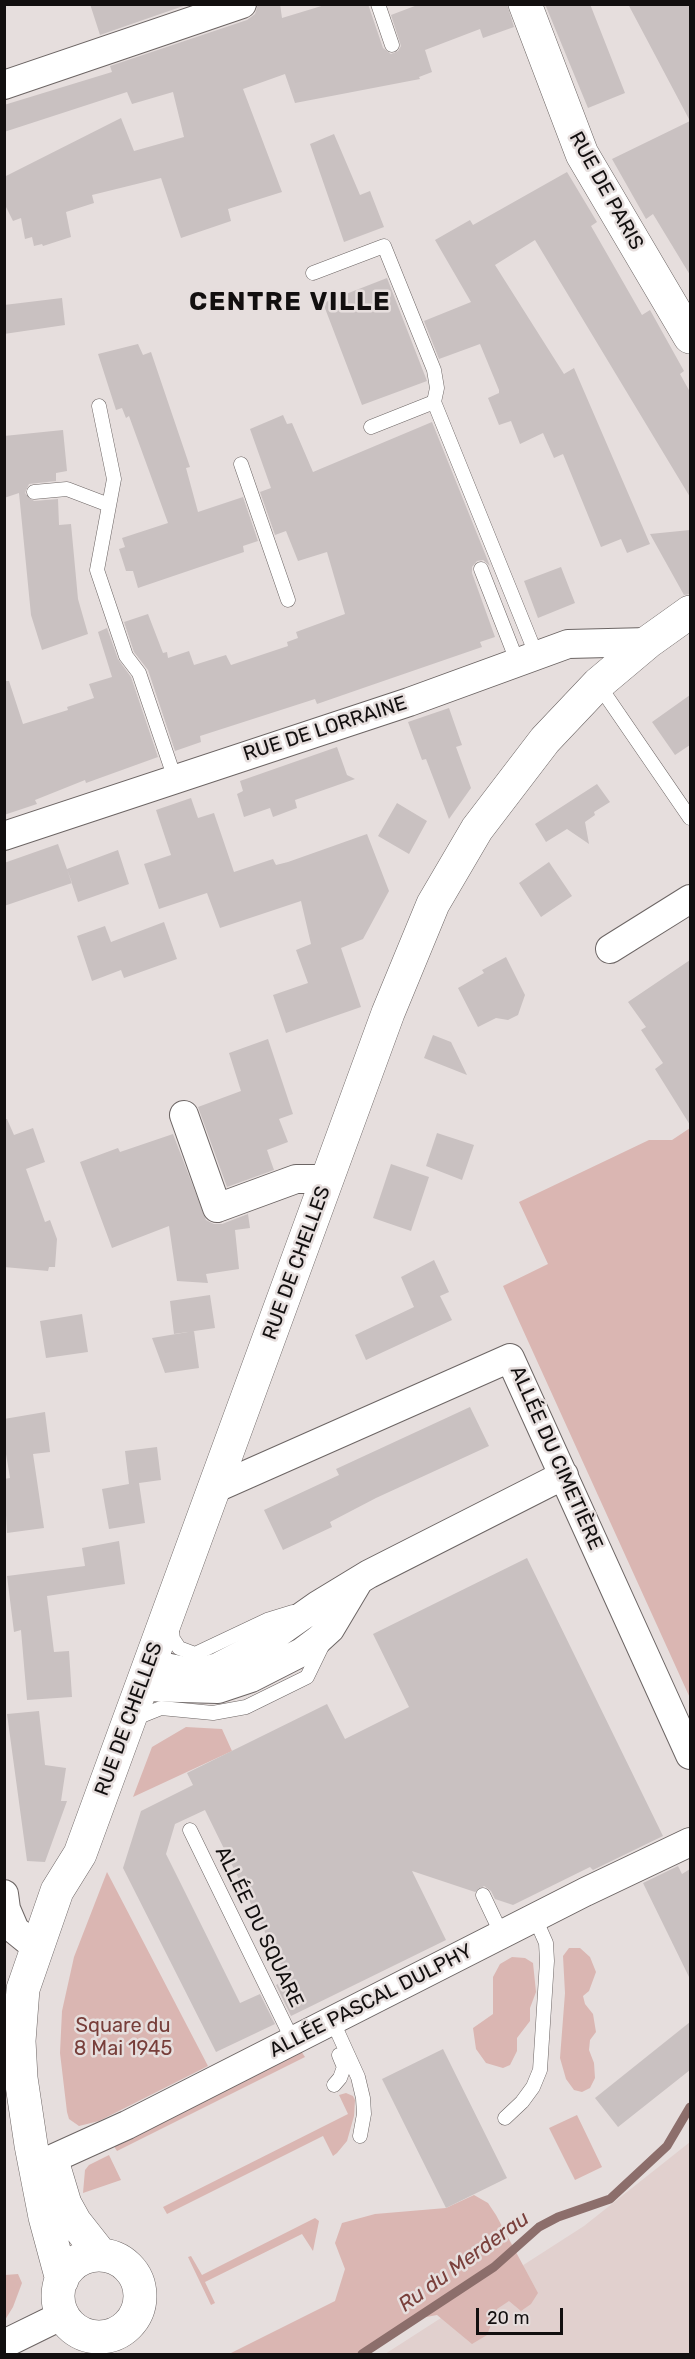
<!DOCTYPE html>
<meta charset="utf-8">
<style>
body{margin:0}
#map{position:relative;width:695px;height:2359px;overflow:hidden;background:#e6dedd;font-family:Rubik,sans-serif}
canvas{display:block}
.frame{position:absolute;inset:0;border:6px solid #120f0f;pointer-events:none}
.scale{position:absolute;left:476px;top:2308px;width:87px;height:27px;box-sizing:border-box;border:3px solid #120f0f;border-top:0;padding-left:8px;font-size:18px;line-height:21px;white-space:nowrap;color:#120f0f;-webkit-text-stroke:4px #e6dedd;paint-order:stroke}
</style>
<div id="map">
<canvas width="695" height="2359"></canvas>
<div class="frame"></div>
<div class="scale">20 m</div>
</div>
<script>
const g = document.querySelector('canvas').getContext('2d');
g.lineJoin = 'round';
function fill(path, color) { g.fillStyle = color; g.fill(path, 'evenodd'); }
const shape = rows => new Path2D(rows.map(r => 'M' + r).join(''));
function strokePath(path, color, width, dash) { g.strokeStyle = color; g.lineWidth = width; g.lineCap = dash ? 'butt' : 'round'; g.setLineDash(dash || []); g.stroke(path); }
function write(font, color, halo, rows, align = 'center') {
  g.font = font + ' Rubik,sans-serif'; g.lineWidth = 5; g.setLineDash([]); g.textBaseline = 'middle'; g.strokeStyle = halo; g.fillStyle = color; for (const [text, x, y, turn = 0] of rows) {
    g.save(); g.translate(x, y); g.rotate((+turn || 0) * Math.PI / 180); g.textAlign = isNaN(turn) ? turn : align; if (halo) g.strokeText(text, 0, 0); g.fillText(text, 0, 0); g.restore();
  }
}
fill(shape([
 [690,2142,690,2354,385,2354,584,2226]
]), '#e1d0ce');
fill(shape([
 [690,1128,690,1698,503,1286,548,1264,519,1202,649,1140,672,1140],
 [186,1727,222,1729,232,1751,133,1797,152,1747],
 [107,1872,208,2066,99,2121,79,2126,69,2119,67,2112,60,2053,62,2011,74,1957],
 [569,1948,580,1948,590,1957,596,1972,589,1991,583,1996,585,2004,593,2014,596,2032,590,2040,589,2050,594,2063,595,2078,590,2088,582,2092,574,2090,566,2079,560,2058,565,1993,563,1956],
 [512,1957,525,1958,533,1963,536,1992,530,2008,530,2021,517,2038,517,2051,510,2065,503,2068,486,2063,476,2049,473,2028,493,2014,493,1977,500,1964],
 [301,2051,305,2057,117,2151,113,2145],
 [346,2093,353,2096,355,2100,354,2116,347,2141,337,2153,333,2156,323,2136,167,2214,163,2207,348,2114,339,2095],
 [577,2115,602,2167,575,2180,549,2128],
 [109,2155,121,2180,83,2193,85,2170,89,2165],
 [474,2195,488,2203,496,2215,538,2293,531,2304,521,2311,509,2301,497,2309,487,2335,472,2344,437,2315,421,2318,362,2354,229,2354,335,2301,345,2269,335,2243,342,2223,375,2214,446,2208],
 [315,2218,319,2221,313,2251,302,2234,205,2282,215,2303,211,2305,188,2257,191,2256,202,2275],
 [18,2274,22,2283,13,2307,5,2320,5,2275]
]), '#dab6b2');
strokePath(shape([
 [362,2354,494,2267,539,2227,558,2217,610,2199,667,2146,690,2107]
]), '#8c6e6b', 9);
fill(shape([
 [90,4,189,4,100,35],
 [258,4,280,4,282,18,328,4,368,4,383,48,391,54,398,51,401,46,391,15,420,4,507,4,514,27,483,38,480,29,425,50,432,72,419,77,420,79,295,103,285,74,243,89,282,192,228,209,231,221,181,238,161,178,92,195,94,203,66,212,71,237,43,246,42,244,34,246,32,237,25,239,21,218,13,221,4,203,4,177,121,118,134,151,184,137,173,92,132,104,127,92,4,132,4,105,112,72,110,66,247,20,255,14],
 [545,4,590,4,625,93,588,108],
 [628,4,690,4,690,275,653,214,646,219,612,159,690,121],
 [334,134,360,195,370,191,384,227,344,242,310,144],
 [567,172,597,222,591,226,642,315,650,310,684,371,680,374,690,392,690,497,535,240,495,265,564,374,574,368,650,544,627,553,621,539,601,547,563,454,554,458,543,433,520,444,511,421,499,425,488,398,499,393,499,390,480,344,439,359,424,321,471,302,435,240,470,220,473,225],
 [387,278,427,381,362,405,323,303],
 [62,298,65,325,4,334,4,305],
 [138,344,143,355,151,352,190,467,186,468,198,512,243,497,258,541,243,546,244,552,138,588,133,571,126,571,119,549,125,547,122,538,168,523,129,416,126,418,122,408,116,410,98,354],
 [283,415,287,424,292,423,313,472,432,422,490,566,483,560,477,561,472,567,472,573,495,637,480,642,482,647,366,687,317,704,315,699,200,736,201,742,175,751,148,670,134,652,124,622,148,614,163,653,167,652,168,658,189,651,194,665,226,655,231,665,288,646,287,642,298,638,296,632,345,614,327,552,298,561,286,531,275,535,260,492,271,488,250,429],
 [63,430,67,471,56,473,56,481,29,484,25,493,34,501,58,499,59,525,71,524,78,599,88,634,42,650,31,615,19,493,4,498,4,436],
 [690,530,690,594,684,595,650,534],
 [561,567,575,603,538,618,524,581],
 [107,628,118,659,131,677,158,757,86,783,85,780,35,800,37,804,4,815,4,681,9,681,23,724,68,710,67,707,94,698,89,684,112,677,98,632],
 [690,695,690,745,675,755,652,722],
 [449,708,462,745,456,747,471,788,449,819,426,759,422,760,408,722],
 [337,747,347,775,355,779,295,800,297,808,273,817,270,808,244,817,237,794,243,791,240,781],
 [597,784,610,802,594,812,595,815,585,822,589,844,567,829,546,842,535,824],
 [191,798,198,818,214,813,234,872,273,859,276,865,288,862,367,834,389,891,363,939,341,948,361,1007,286,1033,273,995,308,983,296,950,311,944,301,901,220,928,207,893,159,909,144,864,171,855,156,810],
 [397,803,427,821,409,854,378,836],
 [58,844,72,883,4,906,4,863],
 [118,850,129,884,78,902,67,869],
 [549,862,572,896,541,917,519,883],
 [164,922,177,959,124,978,121,970,92,981,77,936,105,926,111,942],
 [506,957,525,995,518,1015,508,1020,496,1018,478,1027,458,988,484,973,482,970],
 [690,960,690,1125,655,1069,663,1063,641,1030,646,1027,628,1002],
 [433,1035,451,1042,467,1075,424,1058],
 [268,1039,293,1114,279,1119,288,1142,267,1150,274,1170,227,1187,198,1107,241,1091,229,1053],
 [4,1119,7,1119,14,1135,33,1128,45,1162,26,1169,45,1222,50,1220,57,1239,55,1267,49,1267,48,1271,4,1267],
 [437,1133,474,1145,462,1180,426,1166],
 [173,1134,206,1220,214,1224,222,1224,248,1214,250,1228,235,1230,239,1269,206,1274,208,1283,177,1281,169,1226,112,1248,80,1162,118,1148,120,1152],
 [391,1164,429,1177,411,1231,373,1218],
 [434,1260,449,1292,440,1296,452,1320,366,1360,355,1335,414,1307,401,1277],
 [210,1295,215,1328,174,1334,170,1301],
 [82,1314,88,1352,46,1358,40,1321],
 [194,1331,199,1368,165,1373,152,1338],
 [470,1407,489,1446,376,1498,330,1522,332,1527,283,1550,264,1510,339,1475,336,1469],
 [45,1412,50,1452,33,1454,44,1528,7,1533,4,1479,10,1478,4,1442,4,1419],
 [157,1447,161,1480,139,1483,145,1523,109,1529,102,1489,129,1484,125,1451],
 [119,1541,125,1584,47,1596,54,1652,69,1651,72,1697,27,1700,21,1630,14,1632,7,1576,85,1566,82,1548],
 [527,1558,663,1836,593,1870,590,1867,513,1905,495,1899,491,1891,484,1886,475,1892,412,1871,446,1940,291,2016,276,1985,288,1979,205,1810,175,1824,166,1854,178,1878,240,2003,260,1994,275,2024,216,2052,123,1868,141,1811,193,1785,187,1773,327,1704,345,1739,409,1707,373,1634],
 [39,1711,45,1765,66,1768,61,1801,67,1801,45,1862,27,1861,7,1714],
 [678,1866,682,1874,690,1869,690,1979,643,1883],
 [690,2022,690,2070,618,2127,595,2098],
 [443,2049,507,2178,446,2208,382,2079]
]), '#c9c1c1');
const service = shape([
 [378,4,392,45],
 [313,273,384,246,434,370,437,388,434,402,536,654],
 [99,406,114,479,97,570,126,656,139,673,175,779],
 [371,427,434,402],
 [241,464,288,600],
 [34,492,67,489,109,505],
 [481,569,517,661],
 [598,684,690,818],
 [171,1625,173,1639,179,1648,195,1654,267,1620,293,1612],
 [136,1718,161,1708,213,1713,246,1707,307,1677,324,1642],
 [190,1830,293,2041],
 [483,1895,502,1935],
 [333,2022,358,2077,363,2098,364,2114,360,2136],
 [334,2085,340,2078,344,2067,339,2055],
 [505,2118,522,2102,533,2087,540,2070,547,1961,546,1943,535,1918]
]);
const minor = shape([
 [4,85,242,4],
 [4,836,409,702,568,644,648,642],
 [610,949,690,899],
 [184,1115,217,1208,296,1179,328,1179],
 [214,1489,510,1358,690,1755],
 [150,1664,195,1673,218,1667,264,1643,318,1605,369,1574,564,1475],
 [142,1687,218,1689,251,1678,302,1652,318,1640,330,1629,358,1582],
 [4,1894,6,1909,15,1930,36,1947],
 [52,2159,127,2125,585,1892,690,1842],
 [4,2344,63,2315]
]);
const secondary = shape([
 [525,4,582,154,690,337],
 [53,2164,65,2204,75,2222,101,2255],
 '58 2296a41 41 0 1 1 82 0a41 41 0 1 1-82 0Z',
 [62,2280,45,2217,31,2145,21,2078,19,2041,23,1989,57,1891,80,1854,388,1013,433,904,477,829,545,740,598,684,648,642,690,612]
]);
strokePath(service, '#6c6564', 15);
strokePath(minor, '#6c6564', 30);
strokePath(secondary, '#6c6564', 34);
strokePath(service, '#fff', 14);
strokePath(minor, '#fff', 28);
strokePath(secondary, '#fff', 33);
write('20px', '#120f0f', '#e6dedd', [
 ["RUE DE PARIS",606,191,61],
 ["RUE DE LORRAINE",325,729,-18],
 ["RUE DE CHELLES",297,1263,-70],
 ["ALLÉE DU CIMETIÈRE",556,1458,66],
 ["RUE DE CHELLES",129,1719,-70],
 ["ALLÉE DU SQUARE",259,1927,64],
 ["ALLÉE PASCAL DULPHY",371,2001,-27]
]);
write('20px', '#773e3a', '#e6dedd', [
 ["Square du",123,2026],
 ["8 Mai 1945",123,2049]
]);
write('italic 21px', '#7a403c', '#e6dedd', [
 ["Ru du Merderau",464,2262,-36]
]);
g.letterSpacing = '1.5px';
write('bold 26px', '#120f0f', '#e6dedd', [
 ["CENTRE VILLE",290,302]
]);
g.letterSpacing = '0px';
</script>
